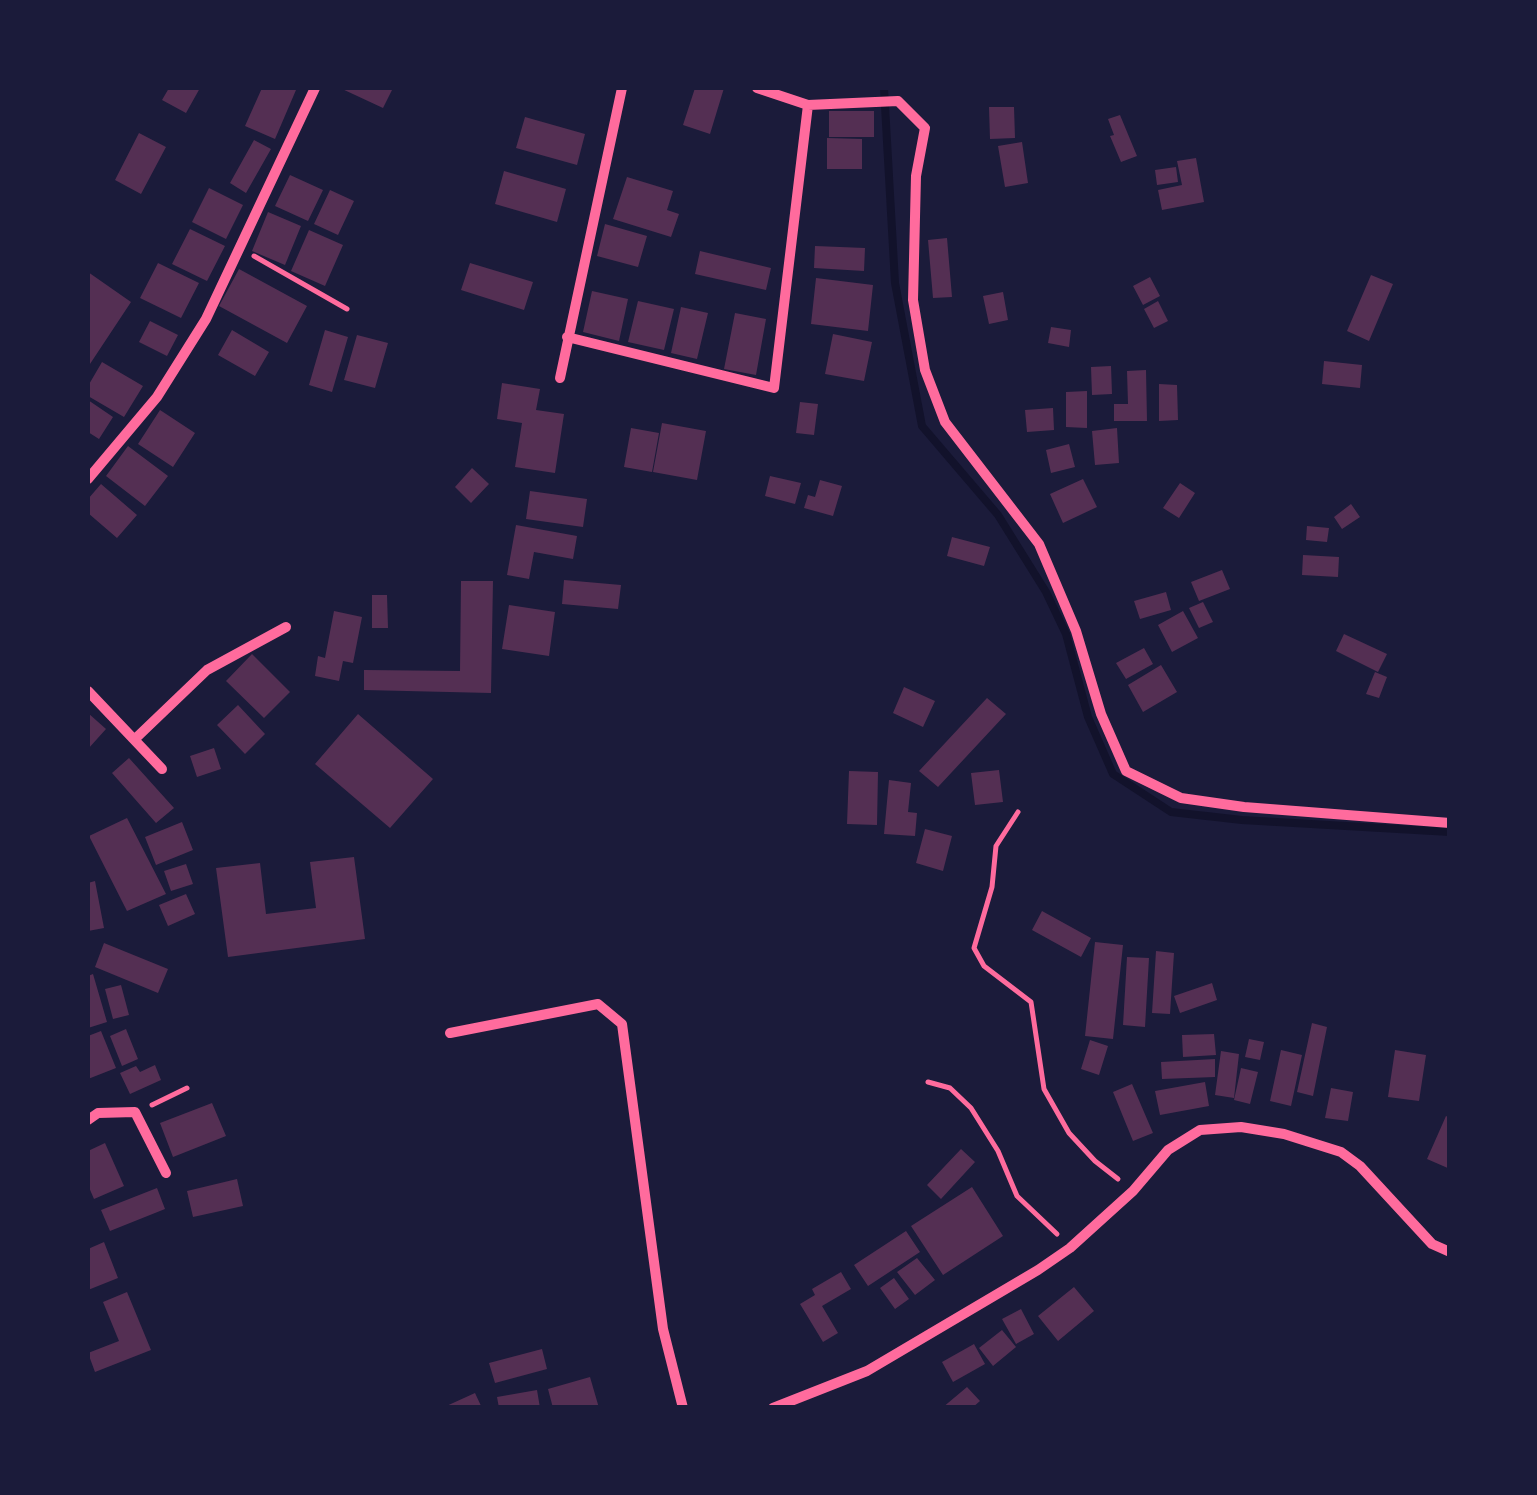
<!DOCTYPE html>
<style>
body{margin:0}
#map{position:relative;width:1537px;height:1495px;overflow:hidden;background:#1b1b3a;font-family:"Titillium Web",sans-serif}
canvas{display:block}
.frame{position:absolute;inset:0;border:90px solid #1b1b3a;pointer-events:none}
</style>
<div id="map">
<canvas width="1537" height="1495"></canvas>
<div class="frame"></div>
</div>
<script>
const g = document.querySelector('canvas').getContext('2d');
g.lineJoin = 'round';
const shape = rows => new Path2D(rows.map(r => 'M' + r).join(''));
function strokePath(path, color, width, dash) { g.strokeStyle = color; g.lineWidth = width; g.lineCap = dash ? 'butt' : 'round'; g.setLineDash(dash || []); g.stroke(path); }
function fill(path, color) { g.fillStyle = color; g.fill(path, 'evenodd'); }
strokePath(shape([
 [884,88,895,283,922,426,998,515,1046,592,1066,634,1088,717,1113,774,1171,812,1242,820,1450,832]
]), '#12122b', 8);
fill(shape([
 [169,88,200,88,186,113,162,100],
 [262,88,296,90,275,139,245,126],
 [340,88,393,88,383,108],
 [695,88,724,88,710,134,683,125],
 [989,107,1014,107,1015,138,990,139],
 [829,111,874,111,874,137,829,137],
 [1120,115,1137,156,1121,162,1110,136,1114,135,1108,119],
 [525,117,585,134,577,165,516,148],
 [139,133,166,147,141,194,115,180],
 [827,138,862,139,862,169,827,169],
 [254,140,271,149,246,193,230,183],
 [1022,142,1028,183,1005,187,998,146],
 [1196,158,1204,202,1162,210,1158,190,1182,185,1177,161],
 [1176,167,1178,182,1157,185,1155,170],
 [504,171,566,189,557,222,495,204],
 [290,175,323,190,308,221,275,206],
 [627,177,673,191,667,210,679,214,671,237,613,219],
 [209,188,243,205,226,239,192,222],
 [330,190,354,201,338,235,314,224],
 [268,212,301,226,285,265,252,251],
 [605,224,647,236,638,267,597,256],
 [190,229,225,246,207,281,172,264],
 [309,230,343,245,325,286,291,271],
 [947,238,952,297,933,298,928,240],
 [815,246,865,248,864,271,814,268],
 [700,251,771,268,766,290,695,274],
 [158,263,199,283,181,318,140,298],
 [470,263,533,282,524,310,461,290],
 [239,269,307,306,287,343,219,306],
 [88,272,131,302,88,367,89,313],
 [1371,275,1393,284,1369,341,1347,331],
 [1150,277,1160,296,1143,305,1133,286],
 [816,278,873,285,868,331,811,324],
 [592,291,628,299,619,341,583,332],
 [1003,292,1008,320,989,324,983,296],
 [638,301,674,309,664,350,628,342],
 [1158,301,1168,321,1154,328,1144,309],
 [681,307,708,313,697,359,671,353],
 [735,313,766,319,756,375,724,369],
 [150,321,178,335,167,356,139,342],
 [1051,327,1071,330,1069,347,1048,343],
 [232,330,269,352,255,376,218,355],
 [325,330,348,337,332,392,309,385],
 [833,334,872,342,864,381,825,374],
 [357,335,388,343,375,388,344,380],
 [1324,361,1362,365,1360,388,1322,384],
 [102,362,143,386,124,417,88,396,88,386],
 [1111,366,1112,394,1092,395,1091,367],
 [1146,370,1147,421,1114,421,1114,404,1128,404,1127,371],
 [502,383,540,389,536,410,564,414,555,473,515,467,522,423,497,419],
 [1159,384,1177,385,1178,420,1159,421],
 [1087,391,1087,428,1066,427,1066,392],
 [88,400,113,417,99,439,88,432],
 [800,402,818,404,814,435,796,433],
 [1053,408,1054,430,1027,432,1025,410],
 [160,410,195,433,173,467,138,444],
 [662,423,706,431,697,480,653,472],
 [631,428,659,433,652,472,624,467],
 [1117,428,1119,463,1095,465,1092,431],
 [1069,444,1075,467,1051,473,1046,450],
 [128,446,168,476,145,506,106,476],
 [472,468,489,484,471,503,455,487],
 [770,476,801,483,795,504,765,496],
 [1083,479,1097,507,1063,523,1050,494],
 [820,480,842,486,833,516,804,508,808,495,815,497],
 [1180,483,1195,493,1179,518,1163,508],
 [101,484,137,515,117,538,88,513,88,499],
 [530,491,587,499,583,527,526,519],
 [1351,504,1360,517,1342,529,1334,517],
 [516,525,577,536,573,559,534,552,529,579,507,575],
 [1307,526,1329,528,1327,542,1306,540],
 [952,537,990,547,984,566,947,556],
 [1303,555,1339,557,1338,577,1302,575],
 [1222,570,1230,589,1199,601,1191,582],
 [564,580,621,585,618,609,562,604],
 [461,581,493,581,491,693,364,690,364,670,460,671],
 [1166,592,1171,610,1140,619,1134,601],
 [372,595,387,595,388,628,372,628],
 [1203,602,1213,622,1199,628,1189,608],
 [509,605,555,612,549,656,502,649],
 [334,611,362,617,353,663,343,661,339,681,315,676,318,656,325,658],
 [1183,611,1198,638,1172,652,1158,625],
 [1344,634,1387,654,1378,672,1336,651],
 [1144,648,1153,664,1126,679,1116,663],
 [252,654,290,692,264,718,226,681],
 [1161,665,1177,692,1143,712,1128,685],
 [1375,672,1387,677,1379,698,1366,694],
 [904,687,935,701,923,727,893,713],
 [987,698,1006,714,938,787,919,771],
 [238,705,265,734,245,754,217,725],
 [88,713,106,729,88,749],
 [358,714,433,779,390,828,315,764],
 [214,748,221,769,197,777,190,756],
 [129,758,174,808,156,823,112,773],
 [999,770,1003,802,975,805,971,773],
 [849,771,878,772,877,825,847,824],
 [889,780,911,783,908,812,917,813,915,836,884,834],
 [127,818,166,894,127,911,89,836],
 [182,822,193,850,156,865,145,837],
 [925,829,952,836,943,871,916,863],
 [354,857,365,939,228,957,216,868,260,863,266,914,316,908,310,862],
 [186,864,193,884,171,891,164,871],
 [95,881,104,928,88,931,88,883],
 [186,894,195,914,168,926,159,905],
 [1042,911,1091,938,1081,957,1032,930],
 [1095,942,1123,945,1113,1039,1085,1036],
 [104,943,168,969,158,993,95,967],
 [1156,951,1174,953,1170,1014,1152,1013],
 [1127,957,1149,958,1145,1027,1123,1025],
 [93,974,107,1022,88,1028,88,976],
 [1212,983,1217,1000,1180,1013,1174,996],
 [121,985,129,1015,113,1019,105,989],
 [1312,1023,1327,1027,1313,1096,1297,1092],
 [126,1029,138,1059,122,1066,110,1036],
 [101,1031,116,1068,88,1079,88,1036],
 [1214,1034,1216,1055,1183,1057,1182,1035],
 [1249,1039,1264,1042,1260,1060,1245,1057],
 [1090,1040,1108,1046,1099,1075,1081,1069],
 [1281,1050,1302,1055,1291,1106,1270,1101],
 [1395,1050,1426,1055,1419,1101,1388,1097],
 [1221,1051,1239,1054,1234,1098,1215,1095],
 [1215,1059,1215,1077,1162,1079,1161,1062],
 [155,1065,161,1080,130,1094,120,1073,136,1066,140,1072],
 [1241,1068,1258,1072,1250,1104,1234,1100],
 [1205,1082,1209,1106,1160,1115,1155,1091],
 [1132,1084,1153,1133,1133,1141,1113,1092],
 [1331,1088,1353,1092,1348,1121,1325,1118],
 [212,1103,226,1136,173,1157,160,1123],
 [1446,1116,1450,1118,1450,1169,1427,1159],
 [105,1143,124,1186,94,1199,88,1185,88,1151],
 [961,1149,975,1162,941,1199,927,1185],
 [237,1179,243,1206,193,1217,187,1191],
 [972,1187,1003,1236,943,1275,911,1226],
 [157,1188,165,1209,110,1231,101,1210],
 [906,1231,920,1252,868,1286,854,1265],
 [104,1242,118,1278,88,1290,88,1249],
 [917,1258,935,1280,915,1295,897,1272],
 [841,1272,851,1289,822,1306,838,1333,823,1342,800,1304,815,1295,812,1289],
 [894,1278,909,1299,895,1309,880,1288],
 [1074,1287,1094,1311,1058,1341,1038,1316],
 [127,1292,151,1350,95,1372,88,1353,119,1341,103,1302],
 [1021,1309,1034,1334,1016,1344,1002,1319],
 [1002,1330,1016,1347,993,1366,979,1348],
 [974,1344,985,1364,953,1382,942,1362],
 [542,1349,547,1369,495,1383,489,1363],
 [590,1377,599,1408,553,1408,548,1389],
 [967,1387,980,1401,972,1408,942,1408],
 [537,1390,540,1408,499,1408,497,1397],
 [475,1393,482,1408,442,1408]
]), '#542f53');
strokePath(shape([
 [254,256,347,309],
 [1018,812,996,846,992,887,974,948,984,966,1031,1002,1044,1089,1069,1133,1095,1161,1118,1179],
 [928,1082,950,1088,971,1108,998,1151,1017,1196,1057,1234],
 [152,1105,187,1088]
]), '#ff6b9d', 5);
strokePath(shape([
 [757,88,808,105,898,101,925,128,916,176,913,300,925,370,945,422,1039,544,1076,631,1101,714,1126,771,1181,798,1244,807,1450,823],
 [567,337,774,388,808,105],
 [560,378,622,88],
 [88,479,157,397,206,319,315,88],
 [88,691,162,769],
 [136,738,207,670,286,627],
 [450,1033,598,1004,622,1024,663,1329,683,1408],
 [88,1120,98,1113,135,1112,166,1173],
 [773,1408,867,1371,1038,1270,1070,1248,1133,1191,1168,1150,1200,1130,1241,1127,1284,1134,1341,1152,1360,1166,1432,1244,1450,1252]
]), '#ff6b9d', 10);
</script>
